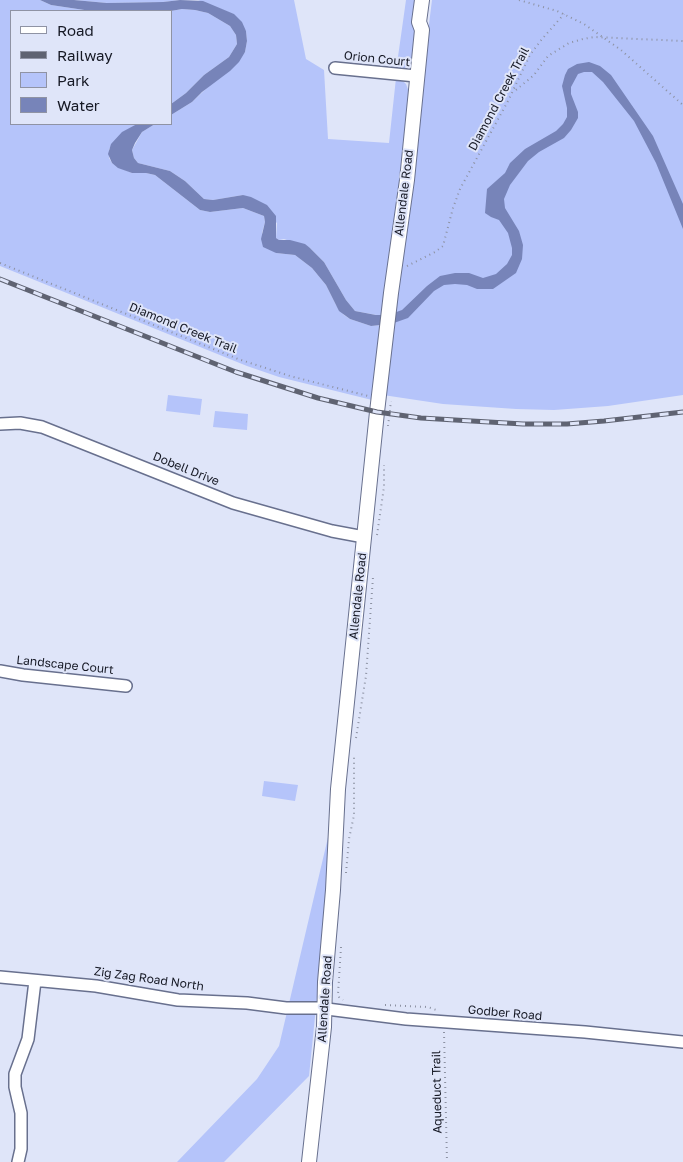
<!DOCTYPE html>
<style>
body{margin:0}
#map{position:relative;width:683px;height:1162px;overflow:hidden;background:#dfe5f9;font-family:"Golos Text",sans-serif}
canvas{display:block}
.legend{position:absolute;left:10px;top:10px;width:162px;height:115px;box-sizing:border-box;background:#dfe5f9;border:1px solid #8f93a4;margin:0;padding:6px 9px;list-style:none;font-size:15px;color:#161925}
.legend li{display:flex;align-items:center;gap:10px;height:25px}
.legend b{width:25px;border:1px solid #8f93a4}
</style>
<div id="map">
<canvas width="683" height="1162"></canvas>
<ul class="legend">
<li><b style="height:6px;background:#fff"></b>Road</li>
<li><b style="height:6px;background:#5f6372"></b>Railway</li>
<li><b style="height:14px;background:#b5c4fa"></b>Park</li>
<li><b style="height:14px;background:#7784b9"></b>Water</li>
</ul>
</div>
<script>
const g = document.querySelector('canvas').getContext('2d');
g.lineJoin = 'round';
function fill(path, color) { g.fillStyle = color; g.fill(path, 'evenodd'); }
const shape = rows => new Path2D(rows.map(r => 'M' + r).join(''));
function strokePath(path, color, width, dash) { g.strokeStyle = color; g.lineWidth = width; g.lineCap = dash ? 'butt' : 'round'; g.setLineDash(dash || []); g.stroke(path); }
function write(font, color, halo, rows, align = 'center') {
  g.font = font + ' "Golos Text",sans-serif'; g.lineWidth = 4; g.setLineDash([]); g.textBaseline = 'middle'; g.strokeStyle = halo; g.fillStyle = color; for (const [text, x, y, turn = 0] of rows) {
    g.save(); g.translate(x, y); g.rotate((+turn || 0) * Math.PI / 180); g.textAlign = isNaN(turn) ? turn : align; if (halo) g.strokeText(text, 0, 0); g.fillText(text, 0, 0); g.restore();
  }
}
fill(shape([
 [0,0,40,0,51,5,91,11,11,11,11,124,137,124,109,149,109,158,112,163,118,167,132,173,146,173,155,175,200,210,210,212,243,208,264,216,265,222,262,233,276,253,295,255,312,268,326,285,336,305,344,315,350,319,371,326,384,325,372,400,279,377,247,366,0,266],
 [74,0,180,0,163,2,107,3],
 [198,0,294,0,306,59,324,70,328,139,389,143,396,78,401,79,406,84,409,92,404,163,382,316,355,311,346,300,324,262,310,248,284,239,279,240,276,238,277,223,243,195,213,200,204,199,185,181,170,171,138,163,134,158,132,150,142,132,155,124,171,124,171,115,192,102,245,52,247,41,246,31,233,14],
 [406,0,420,0,411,61,404,69,396,71],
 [432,0,683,0,683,395,608,406,554,410,516,409,443,404,383,395],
 [182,9,195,10,208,13,230,26,236,35,237,44,229,57,204,75,186,93,171,104,171,11],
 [168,395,202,399,200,415,166,411],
 [215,411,248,414,247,430,213,427],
 [264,781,298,785,295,801,262,796],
 [337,799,309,1076,224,1162,177,1162,257,1079,279,1046]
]), '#b5c4fa');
fill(shape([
 [40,0,74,0,107,3,163,2,180,0,203,1,234,14,242,22,246,31,247,41,245,52,239,62,230,71,202,92,192,102,171,115,171,104,186,93,204,75,229,57,237,44,236,35,230,26,208,13,195,10,182,9,171,11,91,11,51,5],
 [589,62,600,66,611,75,653,136,683,204,683,229,656,163,634,121,603,82,592,72,584,72,578,74,571,87,571,94,578,112,578,118,571,130,564,138,539,152,528,161,510,185,504,199,505,208,519,231,523,245,522,259,516,273,493,289,477,289,467,285,455,284,444,285,434,291,408,318,391,324,371,326,350,319,339,311,326,285,312,268,295,255,276,253,263,247,261,239,265,222,264,216,243,208,210,212,200,210,155,175,146,173,132,173,118,168,112,163,108,154,111,144,122,132,137,124,155,124,142,132,135,143,132,150,134,158,138,163,170,171,185,181,204,199,213,200,243,195,251,197,267,205,276,216,276,238,279,240,290,240,305,244,310,248,324,262,346,300,355,311,376,315,388,315,402,310,427,286,440,276,455,273,469,273,483,278,496,274,507,264,512,255,512,248,508,233,499,220,491,217,485,213,487,189,505,173,510,163,525,149,556,131,563,124,567,117,567,108,562,86,565,75,568,69,577,64]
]), '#7784b9');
const minor = shape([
 [335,68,416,76],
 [0,424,20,423,42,427,233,503,332,531,364,537],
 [0,671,23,675,126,686],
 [0,977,96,986,178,1000,247,1003,286,1008,319,1008,406,1019,585,1032,683,1042],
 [18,1162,21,1149,21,1113,15,1087,15,1074,28,1039,35,981]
]);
const tertiary = shape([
 [309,1162,324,1027,325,982,333,890,338,789,377,412,391,293,407,180,422,30,419,22,422,0]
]);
strokePath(minor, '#68708e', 14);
strokePath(tertiary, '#68708e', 16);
strokePath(shape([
 [519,0,557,11,584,24,621,50,683,105],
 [516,90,534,75,548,56,569,43,583,39,594,37,683,41],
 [0,263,238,359,290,376,368,396],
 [407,266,435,252,443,246,453,208,460,189,508,101,530,55,542,39,564,14],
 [388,426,391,401],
 [377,535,384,487,384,465],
 [356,738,366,676,373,577],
 [346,873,349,839,354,815,354,755],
 [341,947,338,994,339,997,343,1000],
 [385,1005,428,1007,439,1011],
 [444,1032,447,1162]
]), '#8d92a3', 2, [1, 4]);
strokePath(minor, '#fff', 11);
strokePath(tertiary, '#fff', 14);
const rail = shape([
 [0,279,236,372,318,398,377,412,421,418,523,424,567,424,604,421,683,412]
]);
strokePath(rail, '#5f6372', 5);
strokePath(rail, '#dfe5f9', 3, [9]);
write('12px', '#161925', '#dfe5f9', [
 ["Orion Court",377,59,6],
 ["Diamond Creek Trail",499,99,-62],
 ["Allendale Road",404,193,-83],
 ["Diamond Creek Trail",183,328,22],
 ["Dobell Drive",186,469,22],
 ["Allendale Road",358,596,-84],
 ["Landscape Court",65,665,6],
 ["Zig Zag Road North",149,979,8],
 ["Allendale Road",325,999,-86],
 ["Godber Road",505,1013,5],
 ["Aqueduct Trail",437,1092,-91]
]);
</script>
